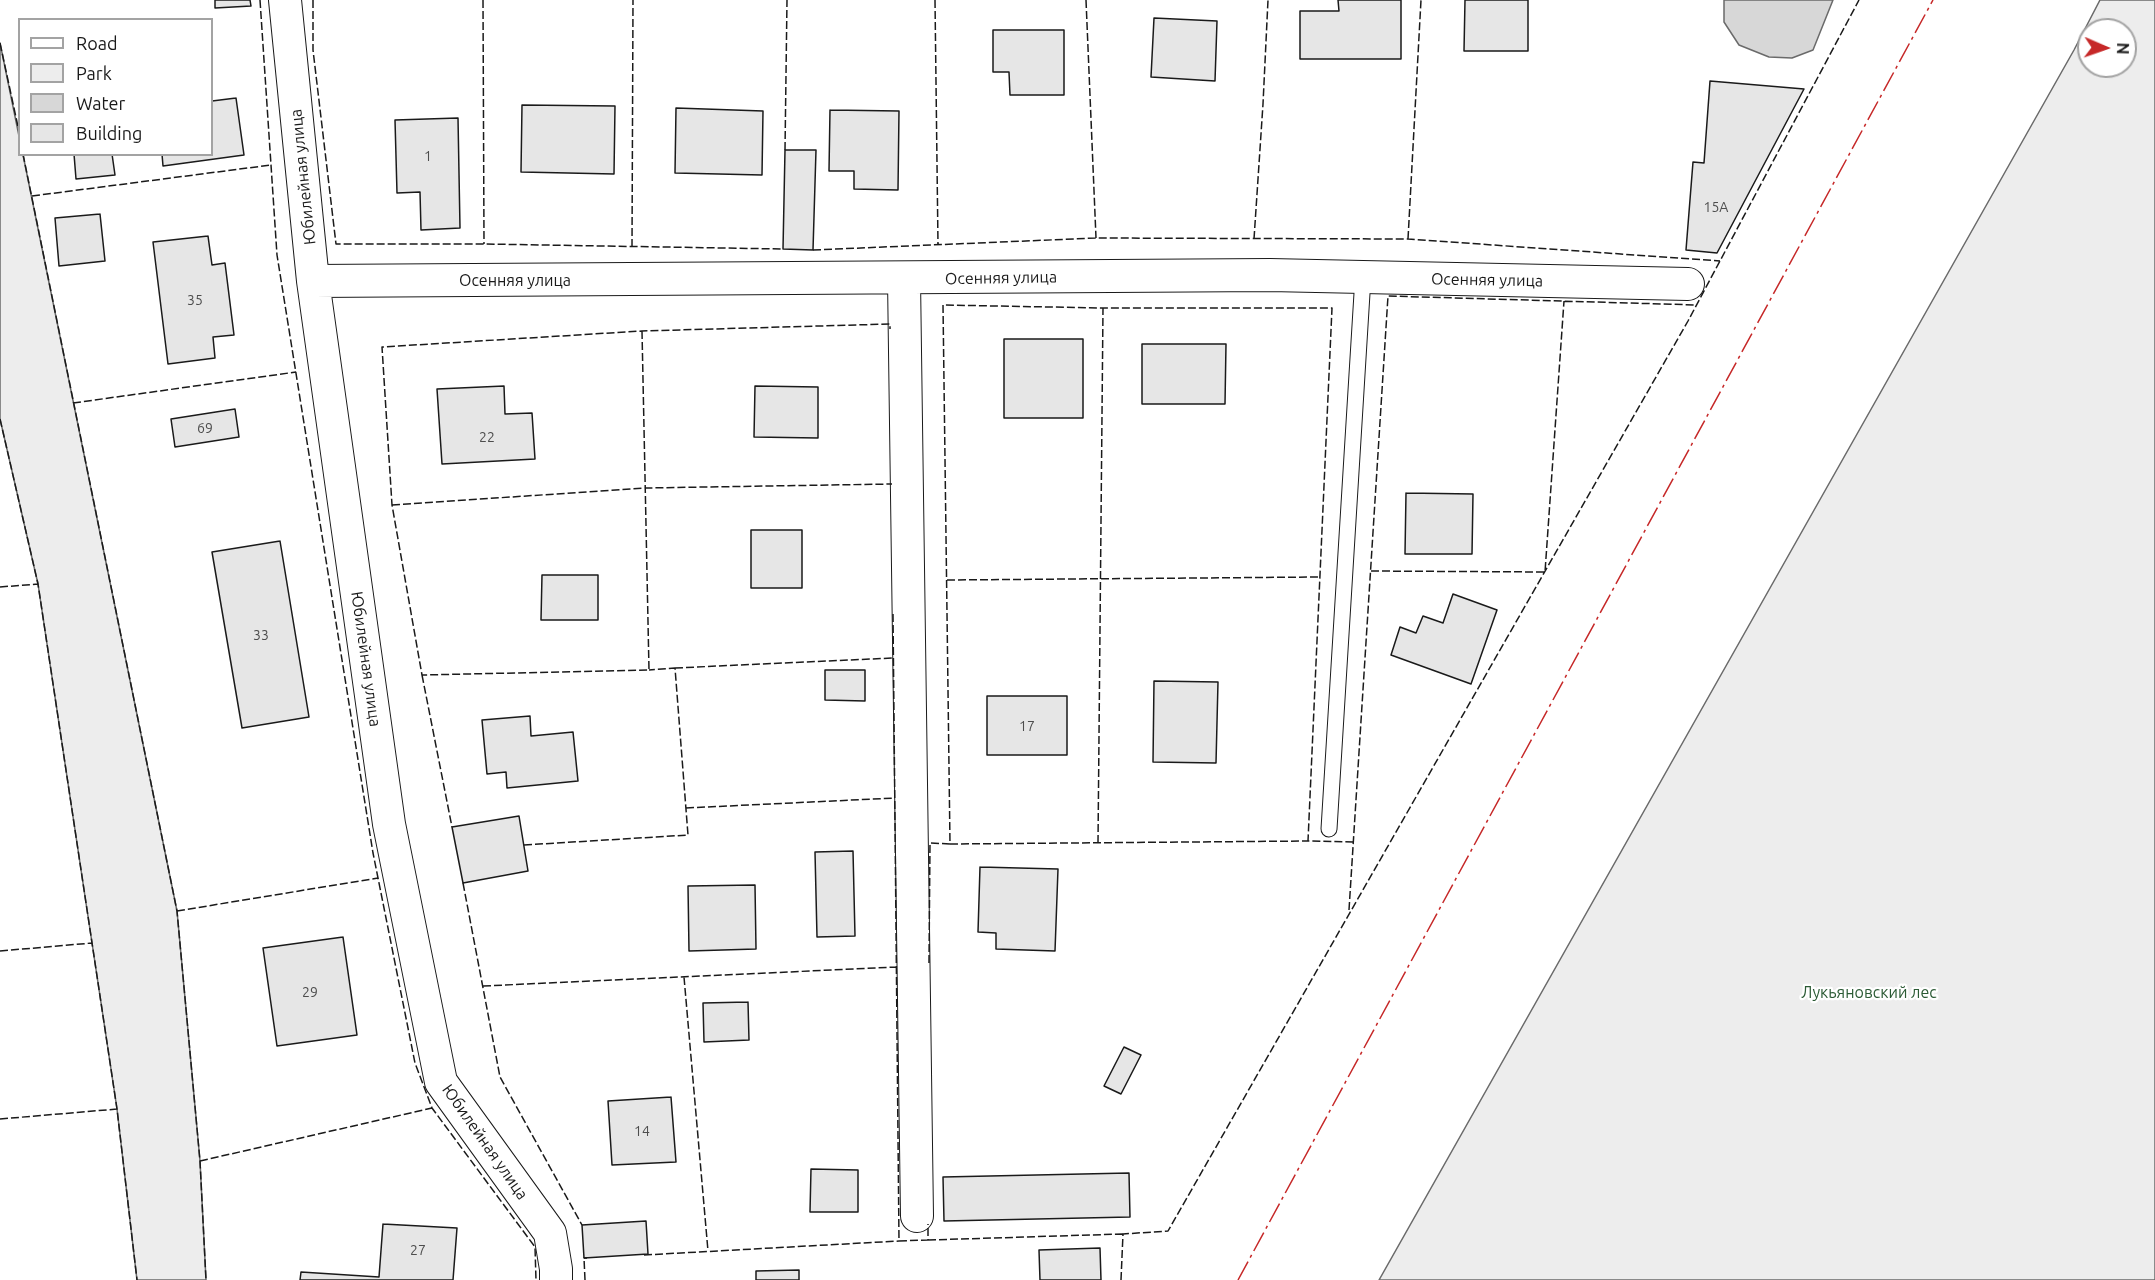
<!DOCTYPE html>
<meta charset="utf-8">
<style>
body{margin:0}
#map{position:relative;width:2155px;height:1280px;overflow:hidden;background:#fff;font-family:Ubuntu,sans-serif}
canvas{display:block}
.legend{position:absolute;left:18px;top:18px;width:195px;height:138px;box-sizing:border-box;background:#fff;border:2px solid #a3a3a3;margin:0;padding:8px 10px;list-style:none;font-size:18px;color:#1a1a1a}
.legend li{display:flex;align-items:center;gap:12px;height:30px}
.legend b{width:30px;border:2px solid #a3a3a3}
.north{position:absolute;left:2077px;top:18px;width:60px;height:60px;box-sizing:border-box;background:#fff;border:2px solid #a3a3a3;border-radius:50%;rotate:92deg;font-size:16px;font-weight:700;line-height:24px;text-align:center;color:#1a1a1a}
.north::after{content:'';display:block;margin:auto;width:21px;height:27px;background:#c62828;clip-path:polygon(50% 0,100% 100%,50% 72%,0 100%)}
</style>
<div id="map">
<canvas width="2155" height="1280"></canvas>
<ul class="legend">
<li><b style="height:8px;background:#fff"></b>Road</li>
<li><b style="height:16px;background:#ededed"></b>Park</li>
<li><b style="height:16px;background:#d7d7d7"></b>Water</li>
<li><b style="height:16px;background:#e6e6e6"></b>Building</li>
</ul>
<div class="north">N</div>
</div>
<script>
const g = document.querySelector('canvas').getContext('2d');
g.lineJoin = 'round';
function fill(path, color) { g.fillStyle = color; g.fill(path, 'evenodd'); }
const shape = rows => new Path2D(rows.map(r => 'M' + r).join(''));
function strokePath(path, color, width, dash) { g.strokeStyle = color; g.lineWidth = width; g.lineCap = dash ? 'butt' : 'round'; g.setLineDash(dash || []); g.stroke(path); }
function write(font, color, halo, rows, align = 'center') {
  g.font = font + ' Ubuntu,sans-serif'; g.lineWidth = 4.5; g.setLineDash([]); g.textBaseline = 'middle'; g.strokeStyle = halo; g.fillStyle = color; for (const [text, x, y, turn = 0] of rows) {
    g.save(); g.translate(x, y); g.rotate((+turn || 0) * Math.PI / 180); g.textAlign = isNaN(turn) ? turn : align; if (halo) g.strokeText(text, 0, 0); g.fillText(text, 0, 0); g.restore();
  }
}
const green = shape([
 [2100,0,2155,0,2155,1280,1379,1280,2074,50,2100,0],
 [2089,30,2125,30,2125,66,2089,66,2089,30],
 [0,43,19,136,20,154,23,155,177,911,200,1161,206,1280,137,1280,117,1109,38,584,0,419,0,43]
]);
fill(green, '#ededed');
strokePath(green, '#6a6a6a', 1.5);
const water = shape([
 [1724,0,1833,0,1813,50,1792,58,1769,57,1739,45,1724,22,1724,0]
]);
fill(water, '#d7d7d7');
strokePath(water, '#6a6a6a', 1.5);
const building = shape([
 [215,0,250,0,251,6,215,8,215,0],
 [1338,0,1401,0,1401,59,1300,59,1300,11,1339,11,1338,0],
 [1465,0,1528,0,1528,51,1464,51,1465,0],
 [1154,18,1217,21,1215,81,1151,77,1154,18],
 [993,30,1064,30,1064,95,1010,95,1009,72,993,72,993,30],
 [1710,81,1804,89,1717,253,1686,250,1693,162,1704,163,1710,81],
 [236,98,244,155,163,166,162,154,212,154,212,101,236,98],
 [522,105,615,106,614,174,521,172,522,105],
 [676,108,763,111,762,175,675,173,676,108],
 [830,110,899,111,898,190,854,189,854,171,829,171,830,110],
 [458,118,460,228,421,230,420,192,397,193,395,120,458,118],
 [785,150,816,150,813,250,783,249,785,150],
 [74,154,112,154,115,175,76,179,74,154],
 [100,214,105,261,59,266,55,218,100,214],
 [208,236,212,265,225,263,234,335,213,337,215,358,168,364,153,242,208,236],
 [1004,339,1083,339,1083,418,1004,418,1004,339],
 [1142,344,1226,344,1225,404,1142,404,1142,344],
 [504,386,505,414,532,413,535,459,442,464,437,389,504,386],
 [755,386,818,387,818,438,754,437,755,386],
 [235,409,239,437,175,447,171,419,235,409],
 [1406,493,1473,494,1472,554,1405,554,1406,493],
 [751,530,802,530,802,588,751,588,751,530],
 [280,541,309,717,242,728,212,552,280,541],
 [542,575,598,575,598,620,541,620,542,575],
 [1453,594,1497,610,1471,684,1391,655,1400,627,1416,633,1423,616,1443,623,1453,594],
 [825,670,865,670,865,701,825,700,825,670],
 [1154,681,1218,682,1216,763,1153,762,1154,681],
 [987,696,1067,696,1067,755,987,755,987,696],
 [530,716,531,736,573,732,578,781,507,788,506,772,487,774,482,720,530,716],
 [519,816,528,871,463,883,452,827,519,816],
 [853,851,855,936,817,937,815,852,853,851],
 [980,867,1058,869,1055,951,996,949,996,933,978,932,980,867],
 [755,885,756,949,689,951,688,886,755,885],
 [343,937,357,1035,277,1046,263,948,343,937],
 [748,1002,749,1040,704,1042,703,1003,748,1002],
 [1124,1047,1141,1055,1121,1094,1104,1086,1124,1047],
 [671,1097,676,1162,612,1165,608,1101,671,1097],
 [811,1169,858,1170,858,1212,810,1212,811,1169],
 [1129,1173,1130,1217,944,1221,943,1177,1129,1173],
 [646,1221,648,1254,584,1258,582,1225,646,1221],
 [383,1224,457,1228,453,1280,300,1280,301,1272,379,1277,383,1224],
 [1100,1248,1101,1280,1040,1280,1039,1250,1100,1248],
 [799,1270,799,1280,756,1280,756,1271,799,1270]
]);
fill(building, '#e6e6e6');
strokePath(building, '#1a1a1a', 1.5);
const lane = shape([
 [1329,829,1363,277]
]);
const street = shape([
 [285,0,313,281,389,824,441,1082,550,1233,556,1269,556,1280],
 [904,279,917,1216],
 [313,281,1270,275,1688,284]
]);
strokePath(lane, '#1a1a1a', 17);
strokePath(street, '#1a1a1a', 34);
strokePath(lane, '#fff', 15);
strokePath(street, '#fff', 32);
strokePath(shape([
 [260,0,277,255,373,853,415,1063,432,1108,535,1247,536,1280],
 [313,0,313,50,336,244,484,244,783,249],
 [483,0,484,244],
 [935,0,938,245],
 [1086,0,1096,238],
 [0,43,20,136],
 [785,150,787,0],
 [23,154,177,911,200,1161,206,1280],
 [32,196,271,165],
 [1254,239,1263,104,1268,0],
 [1408,239,1421,0],
 [632,247,633,0],
 [813,250,1096,238,1408,239,1720,261],
 [642,331,649,670,422,675,392,505,382,347,642,331,890,324,890,329],
 [73,403,296,372],
 [0,419,38,584,117,1109,137,1280],
 [392,505,645,488,892,484],
 [1371,571,1545,572,1564,301],
 [947,580,1320,577],
 [0,587,38,584],
 [893,614,899,1241,928,1240,928,1224],
 [675,668,893,658],
 [422,675,452,827],
 [686,808,895,798],
 [1098,843,1103,308],
 [950,844,1308,841],
 [524,845,688,835,675,668,649,670],
 [463,883,500,1077,582,1225],
 [1349,910,1388,296,1697,305],
 [177,911,378,878],
 [0,951,92,943],
 [929,963,930,843,950,844,943,305,1103,308,1332,308,1308,841,1354,842],
 [684,977,708,1251],
 [483,986,897,967],
 [0,1119,117,1109],
 [200,1161,432,1108],
 [928,1240,1123,1234],
 [644,1255,899,1241],
 [585,1280,584,1258,587,1258],
 [1121,1280,1123,1234,1168,1231,1688,321,1859,0]
]), '#1a1a1a', 1.5, [8, 3]);
strokePath(shape([
 [1238,1280,1933,0]
]), '#c62828', 1.5, [21, 4.5, 3, 4.5]);
write('14px', '#4d4d4d', null, [
 ["1",428,156],
 ["15А",1716,207],
 ["35",195,300],
 ["69",205,428],
 ["22",487,437],
 ["33",261,635],
 ["17",1027,726],
 ["29",310,992],
 ["14",642,1131],
 ["27",418,1250]
]);
write('16px', '#1a1a1a', '#fff', [
 ["Юбилейная улица",303,177,-96],
 ["Осенняя улица",1001,278,-1],
 ["Осенняя улица",1487,280,1],
 ["Осенняя улица",515,281],
 ["Юбилейная улица",366,659,82],
 ["Юбилейная улица",485,1142,55]
]);
write('16px', '#2b5a34', '#fff', [
 ["Лукьяновский лес",1869,993]
]);
</script>
